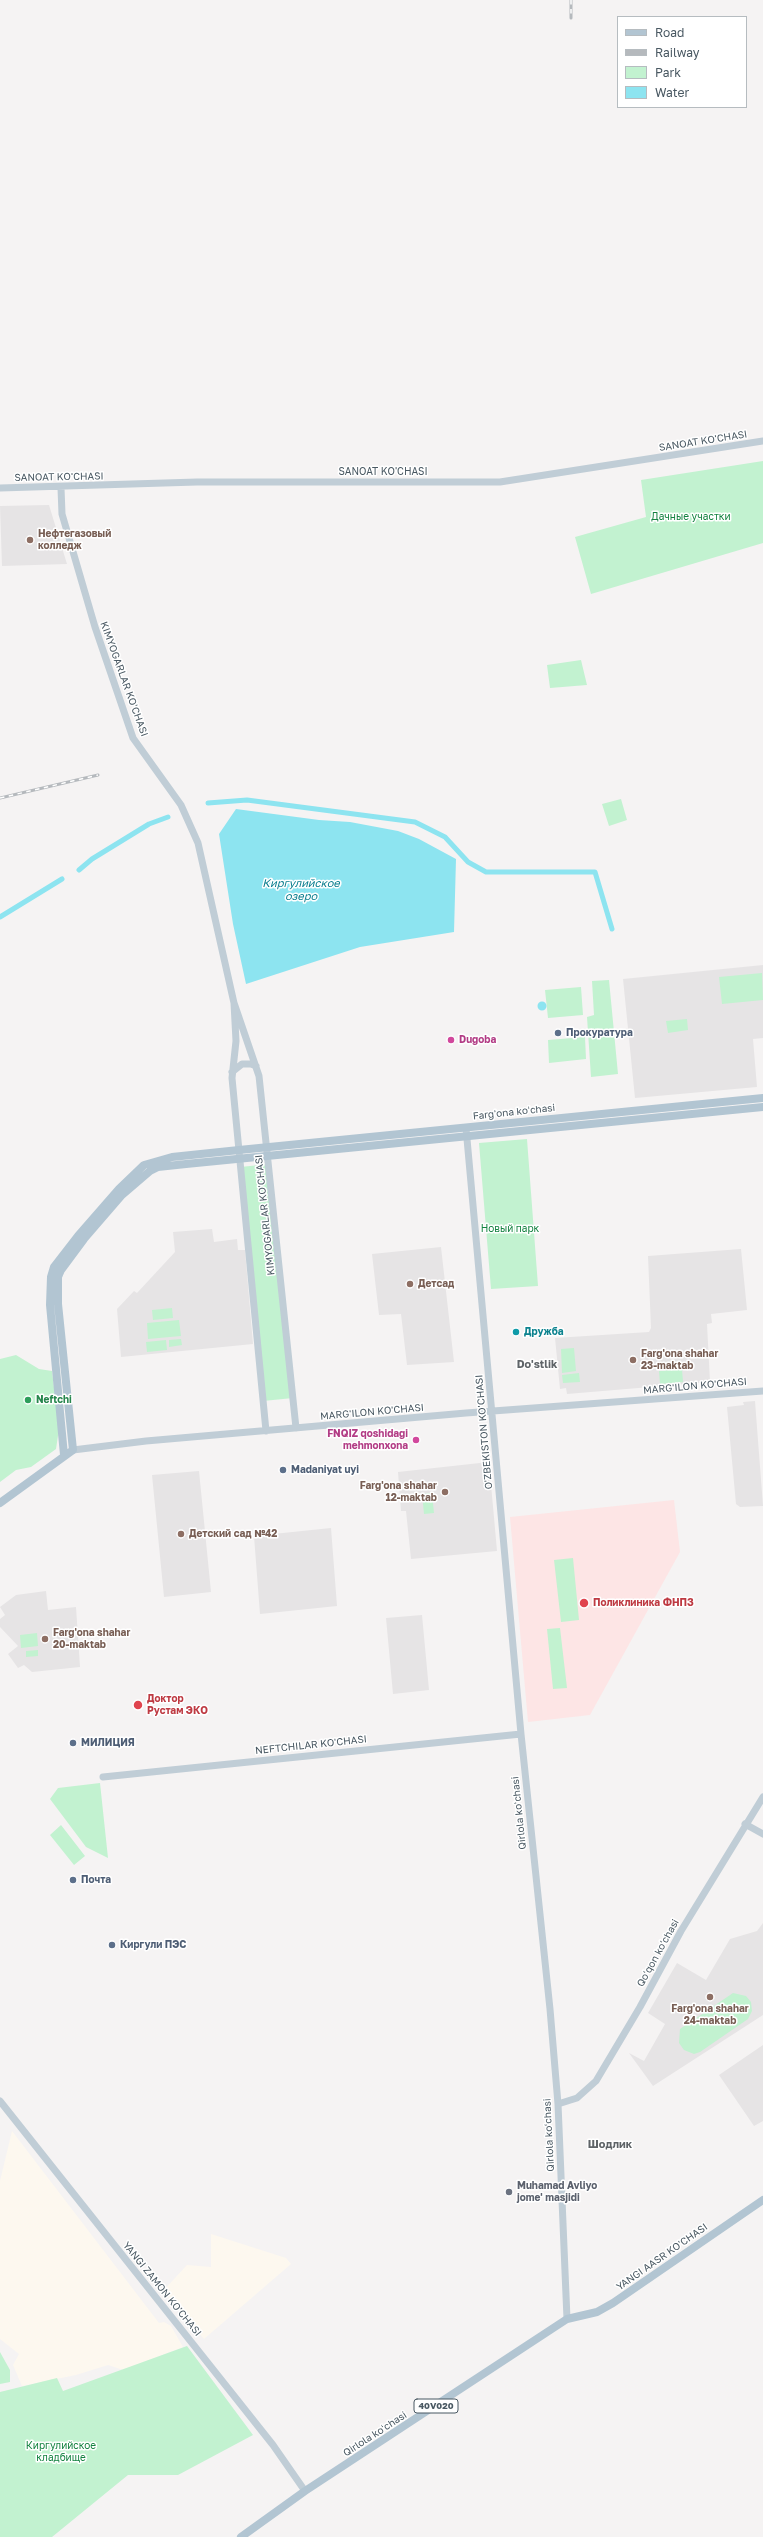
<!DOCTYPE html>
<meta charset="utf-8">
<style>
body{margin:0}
#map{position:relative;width:763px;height:2537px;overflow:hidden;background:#f5f3f3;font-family:"Golos Text",sans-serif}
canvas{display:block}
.legend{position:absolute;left:617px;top:16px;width:130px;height:92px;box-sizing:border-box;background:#fff;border:1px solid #b6bcc0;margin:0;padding:5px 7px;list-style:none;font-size:12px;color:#495862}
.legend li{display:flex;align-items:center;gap:8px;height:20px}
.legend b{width:20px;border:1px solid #b6bcc0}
</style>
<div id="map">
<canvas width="763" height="2537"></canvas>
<ul class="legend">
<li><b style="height:5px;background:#b2c5d2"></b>Road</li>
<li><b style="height:5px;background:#b5b9bd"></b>Railway</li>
<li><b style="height:11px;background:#c2f2d0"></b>Park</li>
<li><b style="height:11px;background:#8de4f0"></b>Water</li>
</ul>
</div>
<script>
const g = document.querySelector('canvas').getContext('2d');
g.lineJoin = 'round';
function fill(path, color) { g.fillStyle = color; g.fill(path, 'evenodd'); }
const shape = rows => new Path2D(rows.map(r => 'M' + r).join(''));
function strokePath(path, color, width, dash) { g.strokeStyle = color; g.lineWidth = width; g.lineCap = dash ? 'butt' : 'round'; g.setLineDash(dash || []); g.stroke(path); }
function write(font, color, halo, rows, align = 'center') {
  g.font = font + ' "Golos Text",sans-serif'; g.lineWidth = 3; g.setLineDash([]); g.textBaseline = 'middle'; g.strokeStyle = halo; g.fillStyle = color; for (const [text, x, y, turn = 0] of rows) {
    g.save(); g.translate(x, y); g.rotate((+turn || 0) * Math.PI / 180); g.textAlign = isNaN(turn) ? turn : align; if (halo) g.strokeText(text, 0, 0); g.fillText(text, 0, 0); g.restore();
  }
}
fill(shape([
 [12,2131,159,2323,164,2322,171,2326,183,2347,123,2370,108,2365,76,2375,22,2386,13,2365,19,2354,0,2339,0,2181],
 [211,2234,286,2258,291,2264,204,2339,163,2291,187,2265,211,2267]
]), '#fdf8ef');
fill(shape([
 [49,505,67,564,2,566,0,506],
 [763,965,763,1038,753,1039,757,1087,635,1098,623,979],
 [212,1229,214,1242,237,1239,238,1250,245,1250,253,1344,121,1357,117,1309,134,1291,137,1293,175,1252,173,1232],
 [441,1247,454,1362,407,1365,401,1314,379,1315,372,1254],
 [741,1249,747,1310,711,1314,712,1323,707,1324,710,1382,567,1394,566,1388,560,1389,555,1338,649,1332,651,1328,648,1256],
 [755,1401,763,1506,740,1507,736,1504,727,1407,744,1405,743,1402],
 [489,1462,497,1551,411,1559,406,1511,401,1511,398,1472],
 [199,1471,211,1592,164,1597,152,1475],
 [331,1528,337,1606,260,1614,254,1536],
 [46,1591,48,1610,76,1607,80,1667,32,1672,24,1665,18,1668,8,1654,18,1646,0,1627,0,1619,5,1615,0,1607,16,1595],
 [422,1615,429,1690,393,1694,386,1618],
 [763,1923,763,2015,653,2086,629,2053,644,2061,665,2024,648,2013,677,1963,706,1980,730,1939,757,1931],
 [763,2045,763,2121,754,2126,719,2075]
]), '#e6e4e5');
fill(shape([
 [674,1500,680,1552,590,1715,528,1722,510,1517]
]), '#fde5e5');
fill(shape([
 [763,461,763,543,591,594,575,537,646,517,641,480],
 [581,660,587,685,550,688,547,665],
 [621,799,627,820,609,826,602,804],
 [762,973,763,1000,722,1004,719,977],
 [609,980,618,1074,591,1077,587,1017,594,1015,592,981],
 [581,987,583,1015,548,1018,545,990],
 [687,1019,688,1030,668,1033,666,1021],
 [585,1037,586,1059,549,1063,548,1040],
 [527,1139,538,1286,491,1289,479,1143],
 [270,1164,293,1398,263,1401,240,1167],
 [172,1308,173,1318,153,1320,152,1310],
 [179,1320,181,1336,148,1339,147,1323],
 [181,1339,182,1345,169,1347,169,1340],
 [166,1340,167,1350,147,1352,146,1342],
 [574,1348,576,1371,562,1373,561,1349],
 [16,1355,39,1369,52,1371,59,1429,56,1449,31,1467,16,1470,0,1482,0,1359],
 [682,1369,683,1382,660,1384,659,1371],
 [579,1373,580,1382,563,1383,562,1375],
 [432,1493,434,1513,424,1514,422,1494],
 [573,1558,579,1620,561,1622,554,1560],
 [560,1628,567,1688,553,1689,547,1629],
 [37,1633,38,1646,21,1648,20,1635],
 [38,1650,38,1656,26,1657,26,1651],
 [100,1783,108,1858,86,1847,50,1799,58,1788],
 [61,1825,85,1856,74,1865,50,1835],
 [733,1993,746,1996,751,2002,752,2011,748,2019,700,2052,694,2054,684,2050,679,2043,680,2029],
 [187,2346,253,2435,178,2475,128,2475,52,2537,0,2537,0,2392,57,2378,63,2391],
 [0,2352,10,2370,10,2382,0,2384]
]), '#c2f2d0');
fill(shape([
 [236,809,319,820,350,822,398,831,419,839,456,859,454,932,360,947,246,984,233,924,219,834],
 '537.5 1006a4.5 4.5 0 1 1 9 0a4.5 4.5 0 1 1-9 0Z'
]), '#8de4f0');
strokePath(shape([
 [208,803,247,800,415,822,445,837,468,862,486,872,595,872,612,929],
 [79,870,92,859,149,824,168,817],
 [0,917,62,879]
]), '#8de4f0', 5);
strokePath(shape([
 [0,488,197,482,500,482,763,441],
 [61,488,62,514,95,627,133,738,181,805,198,843,234,1003],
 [232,1072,242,1064,251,1064,256,1066],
 [466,1128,521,1734,550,2009,558,2104,567,2319],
 [266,1431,232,1078,236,1041,234,1003,259,1076,296,1428],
 [73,1450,146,1441,466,1413,763,1391],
 [103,1777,521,1734],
 [745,1824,763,1834],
 [0,2101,273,2445,305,2491],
 [558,2104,577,2098,596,2081,640,2007,681,1931,763,1797]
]), '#c0cdd6', 7);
strokePath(shape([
 [64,1455,50,1305,51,1277,54,1267,78,1236,119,1189,144,1165,172,1157,239,1150,763,1098],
 [0,1503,73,1450,58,1304,58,1277,61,1270,84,1239,122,1195,150,1171,158,1167,186,1164,763,1107],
 [241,2537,305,2491,567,2319,597,2312,613,2303,763,2200]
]), '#b2c5d2', 8);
const rail = shape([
 [571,0,571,18],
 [0,798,98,775]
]);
strokePath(rail, '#b5b9bd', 3);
strokePath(rail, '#fff', 1.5, [4.5]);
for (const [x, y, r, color] of [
 [30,540,4,"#8d6e63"],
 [558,1033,4,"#5c6f8a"],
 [451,1040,4,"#d1479c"],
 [410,1284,4,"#8d6e63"],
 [516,1332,4,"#0f9aa8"],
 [633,1360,4,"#8d6e63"],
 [28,1400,4,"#2e9e5b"],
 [416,1440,4,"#d1479c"],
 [283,1470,4,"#5c6f8a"],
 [445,1492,4,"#8d6e63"],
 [181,1534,4,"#8d6e63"],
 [584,1603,5,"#e0444e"],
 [45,1639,4,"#8d6e63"],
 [138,1705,5,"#e0444e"],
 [73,1743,4,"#5c6f8a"],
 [73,1880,4,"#5c6f8a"],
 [112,1945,4,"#5c6f8a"],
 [710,1997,4,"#8d6e63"],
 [509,2192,4,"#6b7280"]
]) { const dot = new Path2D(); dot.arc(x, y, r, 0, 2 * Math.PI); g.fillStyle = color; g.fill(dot); strokePath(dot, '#fff', 1.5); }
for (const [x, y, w] of [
 [436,2406,44]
]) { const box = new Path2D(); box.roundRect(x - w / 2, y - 7, w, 14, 3); g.fillStyle = '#fff'; g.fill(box); strokePath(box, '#495862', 1); }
write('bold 9px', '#495862', null, [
 ["40V020",436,2406]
]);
write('10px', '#495862', '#fff', [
 ["SANOAT KO'CHASI",703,441,-9],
 ["SANOAT KO'CHASI",383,472],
 ["SANOAT KO'CHASI",59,477,-1],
 ["KIMYOGARLAR KO'CHASI",124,679,70],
 ["Fargʻona koʻchasi",514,1112,-6],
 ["KIMYOGARLAR KO'CHASI",265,1215,-96],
 ["MARG'ILON KO'CHASI",695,1386,-5],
 ["MARG'ILON KO'CHASI",372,1412,-5],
 ["O'ZBEKISTON KO'CHASI",484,1432,-95],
 ["NEFTCHILAR KO'CHASI",311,1745,-6],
 ["Qirlola koʻchasi",519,1813,-96],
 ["Qoʻqon koʻchasi",658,1953,-61],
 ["Qirlola koʻchasi",549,2135,-93],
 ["YANGI AASR KO'CHASI",662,2257,-35],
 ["YANGI ZAMON KO'CHASI",162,2289,51],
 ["Qirlola koʻchasi",375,2434,-33]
]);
write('10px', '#148341', '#fff', [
 ["Дачные участки",691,517],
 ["Новый парк",510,1229],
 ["Киргулийское",61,2446],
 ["кладбище",61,2458]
]);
write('bold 10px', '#785e54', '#fff', [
 ["Нефтегазовый",38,534],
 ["колледж",38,546],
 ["Детсад",418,1284],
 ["Farg'ona shahar",641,1354],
 ["23-maktab",641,1366],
 ["Farg'ona shahar",437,1486,"right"],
 ["12-maktab",437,1498,"right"],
 ["Детский сад №42",189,1534],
 ["Farg'ona shahar",53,1633],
 ["20-maktab",53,1645],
 ["Farg'ona shahar",710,2009,"center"],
 ["24-maktab",710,2021,"center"]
], 'left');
write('bold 10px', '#4e5e75', '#fff', [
 ["Прокуратура",566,1033],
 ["Madaniyat uyi",291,1470],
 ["МИЛИЦИЯ",81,1743],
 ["Почта",81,1880],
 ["Киргули ПЭС",120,1945]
], 'left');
write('bold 10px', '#b23c85', '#fff', [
 ["Dugoba",459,1040],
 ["FNQIZ qoshidagi",408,1434,"right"],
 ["mehmonxona",408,1446,"right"]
], 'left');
write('bold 10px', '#0d838f', '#fff', [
 ["Дружба",524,1332]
], 'left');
write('bold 10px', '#27864d', '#fff', [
 ["Neftchi",36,1400]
], 'left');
write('bold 10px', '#be3a42', '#fff', [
 ["Поликлиника ФНПЗ",593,1603],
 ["Доктор",147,1699],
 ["Рустам ЭКО",147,1711]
], 'left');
write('bold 10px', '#5b616d', '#fff', [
 ["Muhamad Avliyo",517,2186],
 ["jome' masjidi",517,2198]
], 'left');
write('italic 11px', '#0a7e8e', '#fff', [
 ["Киргулийское",301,884],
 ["озеро",301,897]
]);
write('bold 11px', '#5f6468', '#fff', [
 ["Do'stlik",537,1365],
 ["Шодлик",610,2145]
]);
</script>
